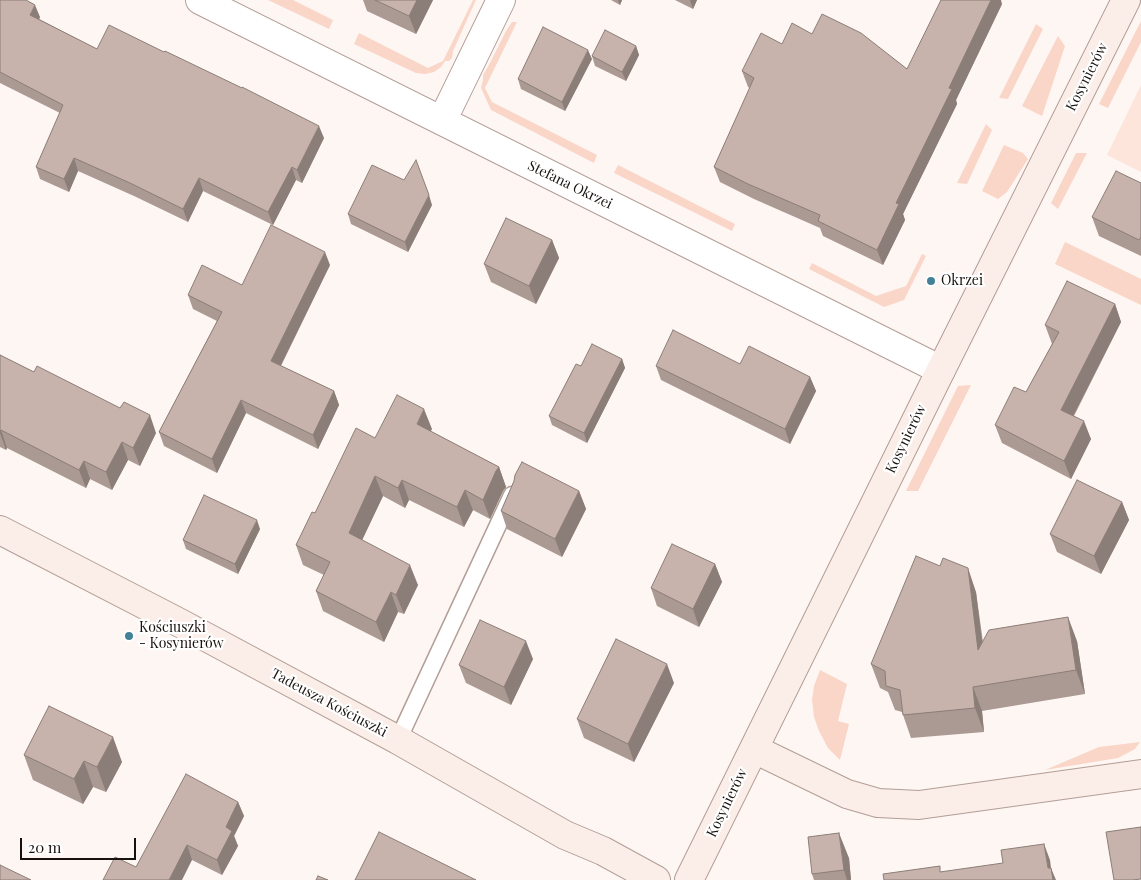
<!DOCTYPE html>
<meta charset="utf-8">
<style>
body{margin:0}
#map{position:relative;width:1141px;height:880px;overflow:hidden;background:#fef6f2;font-family:"Playfair Display",serif}
canvas{display:block}
.scale{position:absolute;left:20px;top:838px;width:116px;height:22px;box-sizing:border-box;border:2px solid #18120f;border-top:0;padding-left:6px;font-size:15px;line-height:18px;white-space:nowrap;color:#18120f;-webkit-text-stroke:4px #fff;paint-order:stroke}
</style>
<div id="map">
<canvas width="1141" height="880"></canvas>
<div class="scale">20 m</div>
</div>
<script>
const g = document.querySelector('canvas').getContext('2d');
g.lineJoin = 'round';
function fill(path, color) { g.fillStyle = color; g.fill(path, 'evenodd'); }
const shape = rows => new Path2D(rows.map(r => 'M' + r).join(''));
function strokePath(path, color, width, dash) { g.strokeStyle = color; g.lineWidth = width; g.lineCap = dash ? 'butt' : 'round'; g.setLineDash(dash || []); g.stroke(path); }
function write(font, color, halo, rows, align = 'center') {
  g.font = font + ' "Playfair Display",serif'; g.lineWidth = 4.5; g.setLineDash([]); g.textBaseline = 'middle'; g.strokeStyle = halo; g.fillStyle = color; for (const [text, x, y, turn = 0] of rows) {
    g.save(); g.translate(x, y); g.rotate((+turn || 0) * Math.PI / 180); g.textAlign = isNaN(turn) ? turn : align; if (halo) g.strokeText(text, 0, 0); g.fillText(text, 0, 0); g.restore();
  }
}
fill(shape([
 [1141,85,1141,172,1107,155]
]), '#fde5dc');
fill(shape([
 [268,0,293,0,333,20,329,29],
 [473,0,476,0,453,51,452,58,449,61,445,61,441,67,434,72,425,74,416,73,354,44,359,33,428,68,443,61],
 [1141,21,1141,42,1108,108,1099,104],
 [512,22,517,22,485,88,492,102,597,155,594,163,491,110,481,88,483,80,483,75,490,63,506,31],
 [1036,24,1043,29,1008,99,999,98],
 [1058,36,1065,46,1042,116,1022,106],
 [986,124,992,130,967,184,957,183],
 [1004,145,1023,153,1028,159,1007,192,998,199,982,191],
 [1076,153,1087,153,1058,209,1051,203],
 [618,165,735,224,732,231,614,173],
 [1065,242,1141,279,1141,305,1055,264],
 [922,254,926,256,904,300,884,307,809,269,812,263,876,296,906,286],
 [971,385,918,491,906,491,958,386],
 [820,670,847,684,838,721,849,724,840,760,828,748,819,731,814,717,812,700,814,686],
 [1140,742,1135,749,1118,758,1045,770,1099,747]
]), '#f9d6c8');
const lane = shape([
 [398,740,512,495]
]);
const street = shape([
 [200,0,941,370],
 [442,121,501,0]
]);
const secondary = shape([
 [0,530,180,623,398,740,565,835,603,851,656,880],
 [754,749,847,794,878,803,919,805,1141,774],
 [689,880,941,370,1126,0]
]);
strokePath(lane, '#b29e96', 19);
strokePath(street, '#b29e96', 30);
strokePath(secondary, '#b29e96', 30);
strokePath(lane, '#fff', 16);
strokePath(street, '#fff', 28);
strokePath(secondary, '#fbede8', 28);
fill(shape([
 [0,0,40,17,39,19,97,49,324,138,302,183,296,180,273,225,203,191,188,222,134,196,78,171,69,192,40,179,36,167,60,113,0,83],
 [363,0,433,0,416,34,367,11],
 [611,0,622,0,620,5],
 [675,0,697,0,693,9],
 [1002,4,956,100,957,104,903,214,905,220,883,265,823,236,820,228,754,199,720,182,714,167,750,88,748,87,742,71,782,44,812,34,907,69],
 [636,46,639,55,626,81,595,66,592,56],
 [592,59,565,111,521,89,518,79],
 [1141,183,1141,256,1099,236,1092,217],
 [432,205,408,252,351,224,348,214],
 [552,240,559,258,536,304,491,282,484,264],
 [330,265,281,366,334,391,339,405,318,449,246,413,217,473,164,446,159,432,217,321,193,309,188,295,242,285],
 [1115,304,1121,322,1074,416,1091,439,1071,479,1002,443,995,425,1026,392,1052,344,1045,325],
 [0,355,156,433,140,466,128,460,112,490,90,479,86,488,7,448,6,450,0,447],
 [622,359,625,368,587,443,552,425,549,416,581,366],
 [740,364,810,377,816,391,790,444,661,380,656,366],
 [432,429,430,431,499,467,506,487,503,491,490,519,473,510,464,527,409,500,405,508,383,496,362,540,418,585,404,614,398,612,384,642,323,611,316,591,324,575,303,565,296,545,315,513,375,438],
 [579,491,586,509,562,557,507,529,501,511],
 [1122,502,1129,520,1101,574,1057,552,1050,534],
 [260,529,238,574,186,549,183,540],
 [715,564,722,582,699,627,657,606,651,588],
 [976,592,983,642,1077,641,1085,694,982,711,984,732,911,738,902,712,895,710,888,692,880,688,871,664],
 [533,659,511,705,466,683,459,665],
 [674,683,634,762,584,738,577,719],
 [24,755,122,762,106,792,93,787,83,804,33,780],
 [238,802,244,816,234,836,238,846,222,875,192,860,136,867],
 [849,858,851,880,814,880,812,874]
]), '#ab9a93');
fill(shape([
 [417,0,433,0,416,34,409,16],
 [618,0,622,0,620,5],
 [690,0,697,0,693,9],
 [991,0,1001,0,1002,4,956,100,957,104,903,214,905,220,883,265,877,250,896,203,949,88],
 [35,5,40,17,35,28,30,15],
 [636,46,639,55,626,81,622,72],
 [588,50,592,59,565,111,562,102],
 [319,126,324,138,302,183,297,170],
 [74,158,78,171,69,192,64,179],
 [292,167,296,180,273,225,268,212],
 [199,178,203,191,188,222,183,209],
 [429,195,432,205,408,252,405,242],
 [552,240,559,258,536,304,529,286],
 [325,252,330,265,276,375,271,361],
 [1115,304,1121,322,1067,428,1061,410],
 [622,359,625,368,587,443,584,433],
 [810,377,816,391,790,444,785,429],
 [334,391,339,405,318,449,313,435],
 [241,400,246,413,217,473,212,459],
 [424,409,432,429,424,444,417,424],
 [150,415,156,433,140,466,133,448],
 [1084,421,1091,439,1071,479,1064,461],
 [1,430,7,448,6,450,0,433],
 [122,442,128,460,112,490,106,472],
 [84,461,90,479,86,488,79,470],
 [499,467,506,487,503,491,490,519,483,500,496,471],
 [375,476,383,496,356,553,349,533],
 [402,480,409,500,405,508,398,488],
 [465,490,473,510,464,527,457,507],
 [579,491,586,509,562,557,555,539],
 [1122,502,1129,520,1101,574,1094,556],
 [257,520,260,529,238,574,235,564],
 [715,564,722,582,699,627,693,609],
 [410,565,418,585,404,614,396,595],
 [968,568,976,592,986,674,978,650],
 [391,592,398,612,384,642,376,622],
 [1068,617,1077,641,1085,694,1076,670],
 [526,641,533,659,511,705,504,687],
 [667,664,674,683,634,762,628,744],
 [973,687,982,711,984,732,975,708],
 [113,737,122,762,106,792,97,767],
 [84,761,93,787,83,804,74,779],
 [238,802,244,816,234,836,238,846,222,875,217,860,226,827],
 [839,833,849,858,851,880,847,880,844,870],
 [1044,844,1050,860,1051,868,1056,880,1052,880,1048,868],
 [187,845,192,860,182,880,169,880]
]), '#8b7d78');
const building = shape([
 [0,0,26,0,35,5,30,15,97,49,109,25,164,52,165,51,242,88,242,87,319,126,297,170,292,167,268,212,199,178,183,209,130,183,74,158,64,179,36,167,63,105,0,72,0,0],
 [375,0,417,0,409,16,375,0],
 [941,0,991,0,949,88,952,89,896,203,899,204,877,250,818,221,820,215,748,184,714,167,754,78,742,71,761,33,782,44,792,23,812,34,822,14,861,33,907,69,941,0],
 [543,27,588,50,562,102,518,79,543,27],
 [605,30,636,46,622,72,592,56,605,30],
 [416,160,429,195,405,242,348,214,372,165,404,180,416,160],
 [1116,171,1141,183,1141,237,1139,240,1092,217,1116,171],
 [506,218,552,240,529,286,484,264,506,218],
 [271,225,325,252,271,361,334,391,313,435,241,400,212,459,159,432,222,312,188,295,202,265,242,285,271,225],
 [1067,281,1115,304,1061,410,1084,421,1064,461,995,425,1014,387,1026,392,1059,332,1045,325,1067,281],
 [673,330,740,364,749,346,810,377,785,429,656,366,673,330],
 [592,344,622,359,584,433,549,416,576,364,581,366,592,344],
 [0,355,34,372,37,366,120,408,124,402,150,415,133,448,122,442,106,472,84,461,79,470,1,430,0,432,0,355],
 [397,395,424,409,417,424,499,467,496,471,483,500,465,490,457,507,402,480,398,488,375,476,349,533,410,565,396,595,391,592,376,622,316,591,330,562,296,545,312,512,315,513,356,428,375,438,397,395],
 [522,462,579,491,555,539,501,511,514,481,515,475,522,462],
 [1077,480,1122,502,1094,556,1050,534,1077,480],
 [204,495,257,520,235,564,183,540,204,495],
 [672,544,715,564,693,609,651,588,672,544],
 [916,556,940,566,943,558,968,568,978,650,989,630,1068,617,1076,670,973,687,975,708,903,715,900,690,886,686,885,671,871,664,916,556],
 [480,620,526,641,504,687,459,665,480,620],
 [616,639,667,664,628,744,577,719,616,639],
 [49,706,113,737,97,767,84,761,74,779,24,755,49,706],
 [186,774,238,802,226,827,232,831,217,860,187,845,169,880,103,880,115,857,136,867,186,774],
 [1141,827,1141,879,1132,880,1114,880,1106,832,1141,827],
 [379,832,476,880,355,880,379,832],
 [839,833,844,870,812,874,808,837,839,833],
 [1044,844,1048,868,1051,868,1053,880,884,880,883,874,940,866,940,872,1003,863,1001,850,1044,844],
 [0,865,31,880,0,880,0,865],
 [318,876,328,880,316,880,318,876]
]);
fill(building, '#c7b3ab');
strokePath(building, '#8b7d78', 1);
for (const [x, y, r, color] of [
 [931,281,5,"#438197"],
 [129,636,5,"#438197"]
]) { const dot = new Path2D(); dot.arc(x, y, r, 0, 2 * Math.PI); g.fillStyle = color; g.fill(dot); strokePath(dot, '#fff', 2); }
write('14px', '#18120f', '#fff', [
 ["Kosynierów",1087,77,-63],
 ["Stefana Okrzei",570,185,26],
 ["Kosynierów",906,439,-64],
 ["Tadeusza Kościuszki",329,703,28],
 ["Kosynierów",727,803,-64]
]);
write('14px', '#18120f', '#fff', [
 ["Okrzei",941,281],
 ["Kościuszki",139,628],
 ["- Kosynierów",139,644]
], 'left');
</script>
